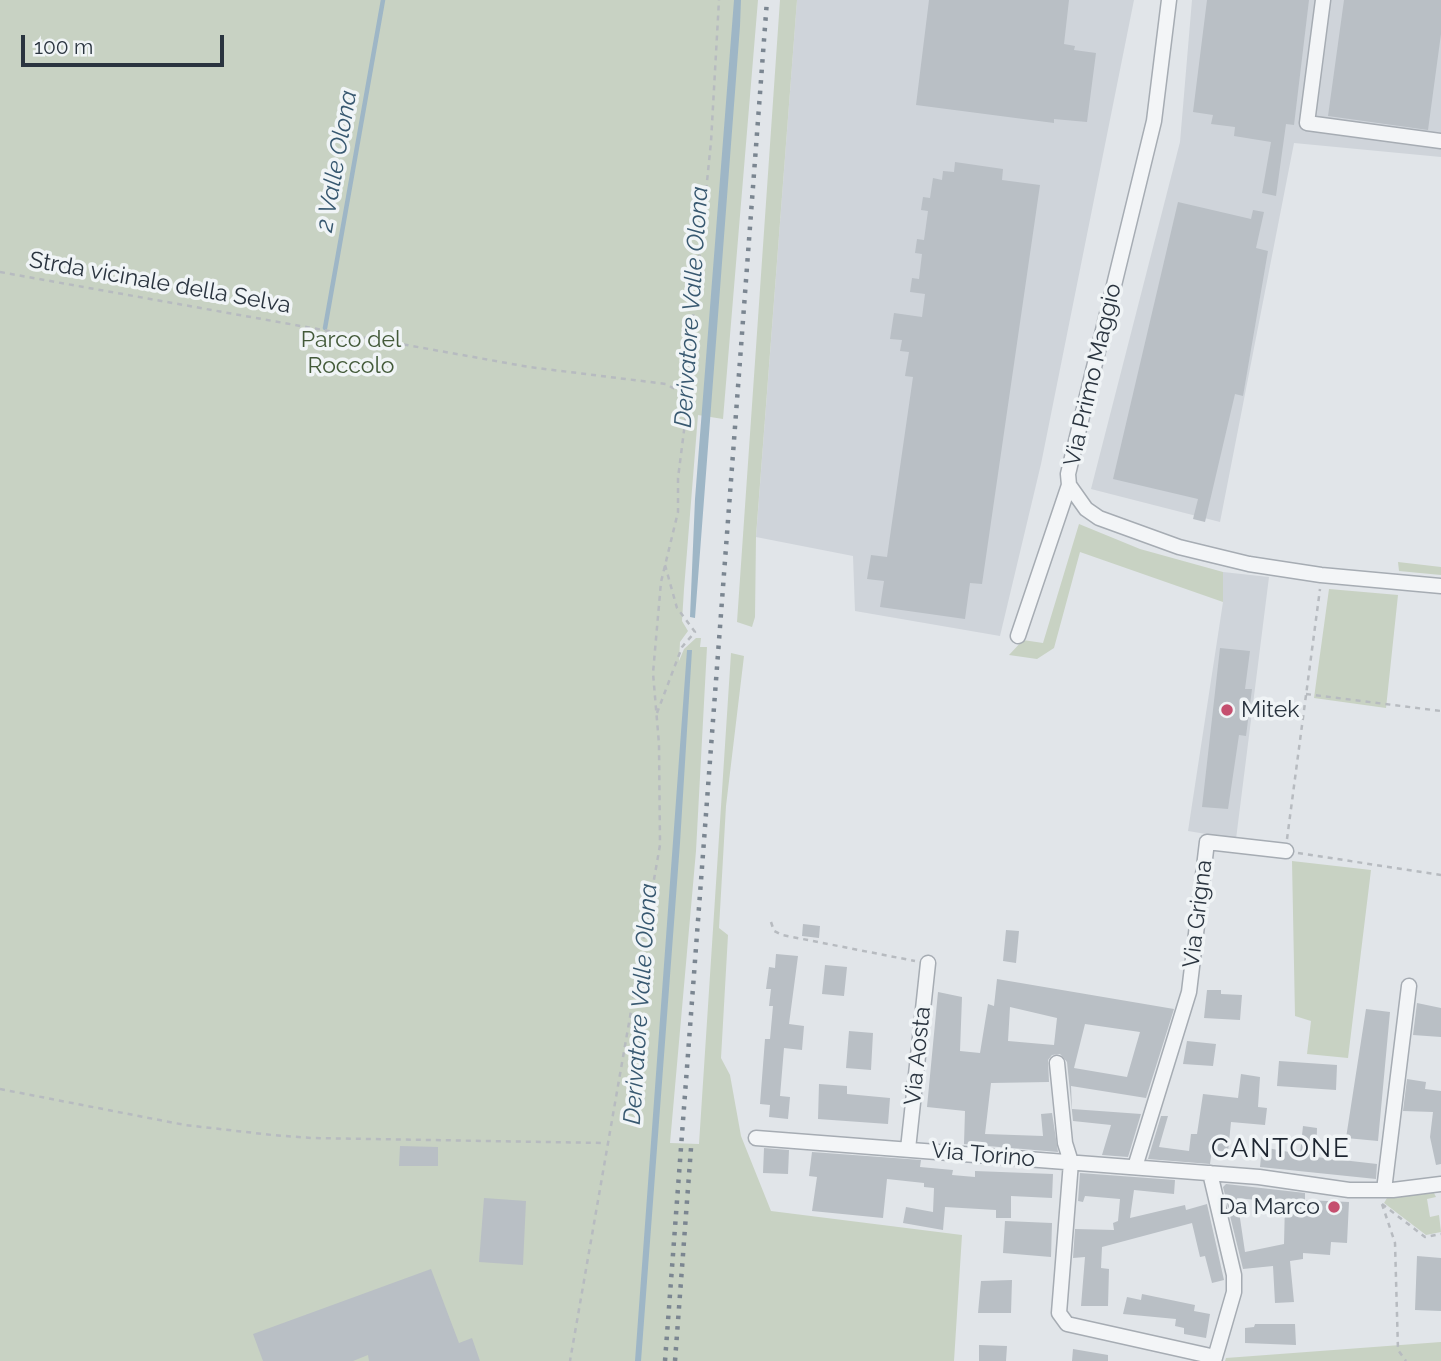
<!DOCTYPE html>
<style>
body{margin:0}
#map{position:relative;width:1441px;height:1361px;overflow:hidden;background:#e1e5e9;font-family:Raleway,sans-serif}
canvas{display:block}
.scale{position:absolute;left:21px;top:35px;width:203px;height:32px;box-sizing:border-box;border:4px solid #2a343f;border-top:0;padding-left:9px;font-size:21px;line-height:24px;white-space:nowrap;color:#2a343f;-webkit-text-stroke:5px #f0f4f6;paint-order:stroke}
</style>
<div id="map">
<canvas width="1441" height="1361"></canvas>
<div class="scale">100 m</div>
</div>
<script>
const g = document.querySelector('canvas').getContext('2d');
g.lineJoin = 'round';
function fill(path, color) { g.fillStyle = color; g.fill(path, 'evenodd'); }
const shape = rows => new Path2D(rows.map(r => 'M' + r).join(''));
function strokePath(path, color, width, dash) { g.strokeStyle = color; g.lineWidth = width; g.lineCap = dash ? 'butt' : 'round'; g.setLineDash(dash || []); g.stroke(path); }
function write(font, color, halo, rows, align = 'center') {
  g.font = font + ' Raleway,sans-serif'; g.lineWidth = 7; g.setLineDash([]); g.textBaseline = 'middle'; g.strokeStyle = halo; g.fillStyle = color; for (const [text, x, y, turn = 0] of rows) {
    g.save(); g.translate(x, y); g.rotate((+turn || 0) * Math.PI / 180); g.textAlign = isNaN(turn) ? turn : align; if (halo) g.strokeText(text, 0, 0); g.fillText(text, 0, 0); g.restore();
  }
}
fill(shape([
 [797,0,1134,0,1041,464,1000,636,855,611,853,556,756,537],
 [1192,0,1441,0,1441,157,1294,143,1220,522,1091,489,1180,142],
 [1223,572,1269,577,1236,839,1188,831,1223,602]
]), '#cfd4da');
fill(shape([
 [0,0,758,0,723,419,698,415,684,589,682,621,688,631,680,642,679,661,684,649,696,638,701,638,700,647,707,647,696,851,670,1143,699,1144,731,653,744,656,726,806,719,928,728,935,721,1058,730,1075,741,1136,771,1211,962,1235,954,1361,0,1361],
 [780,0,797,0,756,536,755,617,752,627,737,622],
 [1079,524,1140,549,1223,572,1223,602,1080,552,1054,648,1037,659,1009,655,1023,640,1043,643],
 [1398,562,1441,567,1441,575,1399,571],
 [1329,589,1398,595,1386,708,1314,698],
 [1292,861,1371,870,1348,1058,1307,1054,1311,1021,1295,1016],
 [1434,1193,1436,1197,1427,1199,1430,1217,1439,1215,1441,1232,1426,1235,1384,1203,1387,1198],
 [1441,1342,1441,1361,1225,1361,1226,1358]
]), '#c8d2c3');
fill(shape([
 [734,0,741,0,740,26,695,618,690,617,695,499],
 [687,650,692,650,680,843,641,1361,635,1361]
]), '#9eb6c6');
strokePath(shape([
 [325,328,383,0]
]), '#9eb6c6', 4.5);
fill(shape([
 [929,0,1069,0,1064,44,1075,46,1074,50,1096,53,1087,122,1054,119,1054,123,916,105],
 [1207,0,1309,0,1294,125,1286,124,1276,196,1262,193,1271,142,1234,136,1235,127,1211,124,1213,115,1193,112],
 [1344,0,1441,0,1441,34,1428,130,1328,116],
 [955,162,1003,169,1002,180,1040,185,982,584,970,583,965,619,880,607,884,581,867,579,871,555,887,557,913,377,905,376,909,352,900,351,902,340,890,339,894,313,922,317,925,294,910,292,912,278,919,279,922,254,915,253,917,239,924,240,928,211,921,210,923,197,930,198,933,178,942,180,943,171,954,172],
 [1178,202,1251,219,1253,210,1264,212,1256,248,1268,251,1243,396,1235,394,1205,522,1193,519,1198,499,1113,479],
 [1220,648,1250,651,1245,689,1252,689,1246,736,1239,735,1228,809,1202,807],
 [803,924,820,926,819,938,802,936],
 [1006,930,1019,931,1016,963,1003,961],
 [776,954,798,956,789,1024,804,1026,802,1050,784,1048,780,1096,790,1097,788,1119,769,1117,770,1105,760,1104,765,1039,770,1039,773,1006,769,1006,771,989,766,989,769,967,775,968],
 [825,965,847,967,844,996,822,994],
 [997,979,1174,1009,1146,1098,1071,1086,1072,1109,1141,1114,1128,1157,1102,1155,1111,1125,1073,1121,1067,1062,1060,1054,1052,1055,1048,1060,1049,1082,991,1083,985,1134,1043,1136,1041,1114,1052,1113,1058,1152,964,1144,965,1111,927,1107,938,992,962,997,960,1051,980,1053,988,1004,994,1006],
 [1010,1007,1057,1018,1054,1045,1008,1041],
 [1085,1024,1140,1032,1127,1077,1074,1068],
 [1207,990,1221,990,1221,994,1242,995,1240,1020,1204,1018],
 [1417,1003,1441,1008,1441,1037,1413,1035],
 [1366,1009,1390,1012,1378,1141,1346,1138],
 [849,1031,873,1033,871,1070,846,1068],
 [1187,1041,1216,1044,1213,1066,1183,1064],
 [1279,1061,1337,1065,1336,1090,1277,1086],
 [1241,1074,1260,1077,1258,1107,1267,1108,1265,1125,1231,1122,1228,1152,1212,1150,1210,1164,1148,1159,1161,1116,1168,1116,1159,1147,1189,1151,1191,1134,1197,1134,1203,1094,1238,1098],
 [1407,1079,1426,1082,1425,1089,1441,1091,1441,1164,1436,1165,1430,1137,1433,1112,1403,1111],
 [819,1084,847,1086,847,1094,890,1098,888,1124,818,1119],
 [1303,1126,1317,1128,1316,1157,1377,1164,1376,1179,1260,1167,1262,1147,1300,1154],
 [400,1146,438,1147,438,1166,399,1166],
 [764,1148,789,1150,788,1174,763,1173],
 [812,1152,921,1160,920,1167,953,1170,952,1175,975,1177,975,1171,1053,1174,1052,1198,1011,1196,1011,1218,996,1218,996,1210,945,1207,943,1230,903,1223,906,1207,933,1212,934,1188,924,1187,924,1183,887,1179,883,1218,812,1211,817,1177,809,1176],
 [1080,1173,1175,1180,1174,1194,1134,1190,1130,1218,1185,1205,1186,1210,1207,1204,1224,1280,1212,1283,1205,1256,1200,1257,1192,1223,1102,1247,1101,1268,1109,1269,1108,1306,1081,1306,1085,1257,1073,1258,1075,1229,1114,1230,1113,1223,1118,1221,1120,1199,1085,1196,1083,1202,1078,1201],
 [1226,1184,1305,1193,1305,1200,1349,1202,1347,1243,1331,1242,1330,1255,1303,1253,1303,1259,1290,1261,1294,1302,1275,1303,1273,1266,1243,1269,1223,1187],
 [1237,1198,1285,1203,1284,1244,1245,1252],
 [484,1198,526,1201,523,1265,479,1262],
 [1005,1221,1052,1223,1051,1257,1003,1253],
 [1417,1256,1441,1258,1441,1311,1415,1310],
 [431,1269,459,1343,472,1338,480,1361,369,1361,368,1355,353,1361,263,1361,253,1334],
 [1012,1280,1011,1313,978,1313,981,1281],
 [1142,1294,1195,1305,1194,1311,1210,1314,1206,1338,1184,1334,1184,1328,1175,1326,1176,1319,1123,1314,1127,1297,1141,1300],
 [1255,1324,1295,1324,1296,1345,1245,1343,1245,1328,1254,1327],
 [979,1345,1007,1346,1006,1361,979,1361],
 [1073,1349,1108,1355,1108,1361,1072,1361]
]), '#b9bfc5');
const minor = shape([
 [1169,0,1154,121,1068,474,1069,485,1086,509,1099,518,1179,547,1249,564,1321,575,1441,586],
 [1323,0,1307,123,1441,141],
 [1018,636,1069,485],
 [1057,1063,1065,1143,1071,1162,1059,1313,1067,1324,1215,1357],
 [756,1138,1259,1177,1349,1190,1393,1190,1441,1184],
 [908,1149,928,963],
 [1135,1167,1189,992,1207,842,1286,851],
 [1210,1173,1234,1275,1234,1292,1214,1361],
 [1384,1190,1409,986]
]);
strokePath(minor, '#a6acb3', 17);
strokePath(shape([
 [0,272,529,367,666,384,680,392,685,399,687,407,678,478,678,512,661,582,653,673,659,744,660,845,570,1361],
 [685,399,711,142,719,0],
 [1306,694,1441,711],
 [657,713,682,647,695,632,677,608,665,565],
 [1287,839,1320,589],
 [1298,853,1441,875],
 [771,922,774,931,782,935,915,961],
 [0,1089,185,1125,272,1135,312,1138,605,1143],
 [1382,1204,1395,1243,1398,1350,1406,1361],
 [1382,1204,1425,1237,1441,1234]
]), '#b7bbc0', 2.5, [5, 5]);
strokePath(minor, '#f3f5f7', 14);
strokePath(shape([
 [665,1361,767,0],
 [675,1361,691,1148]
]), '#7b8691', 4.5, [3.5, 7]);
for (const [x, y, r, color] of [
 [1227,710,7,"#c54f6f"],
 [1334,1207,7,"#c54f6f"]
]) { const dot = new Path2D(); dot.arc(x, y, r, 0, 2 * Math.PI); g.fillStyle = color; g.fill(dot); strokePath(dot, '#f0f4f6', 2.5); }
write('23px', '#2a343f', '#f0f4f6', [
 ["Strda vicinale della Selva",160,283,10],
 ["Via Primo Maggio",1093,375,-77],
 ["Via Grigna",1198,914,-83],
 ["Via Aosta",918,1056,-84],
 ["Via Torino",983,1155,5]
]);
write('23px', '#435a39', '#f0f4f6', [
 ["Parco del",351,340],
 ["Roccolo",351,366]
]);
write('23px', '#2a343f', '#f0f4f6', [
 ["Mitek",1241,710],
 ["Da Marco",1320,1207,"right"]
], 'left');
write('italic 24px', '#375870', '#f0f4f6', [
 ["2 Valle Olona",337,161,-80],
 ["Derivatore Valle Olona",692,307,-86],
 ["Derivatore Valle Olona",641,1004,-86]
]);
g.letterSpacing = '2px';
write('26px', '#1d2530', '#f0f4f6', [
 ["CANTONE",1281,1149]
]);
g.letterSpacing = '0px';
</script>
